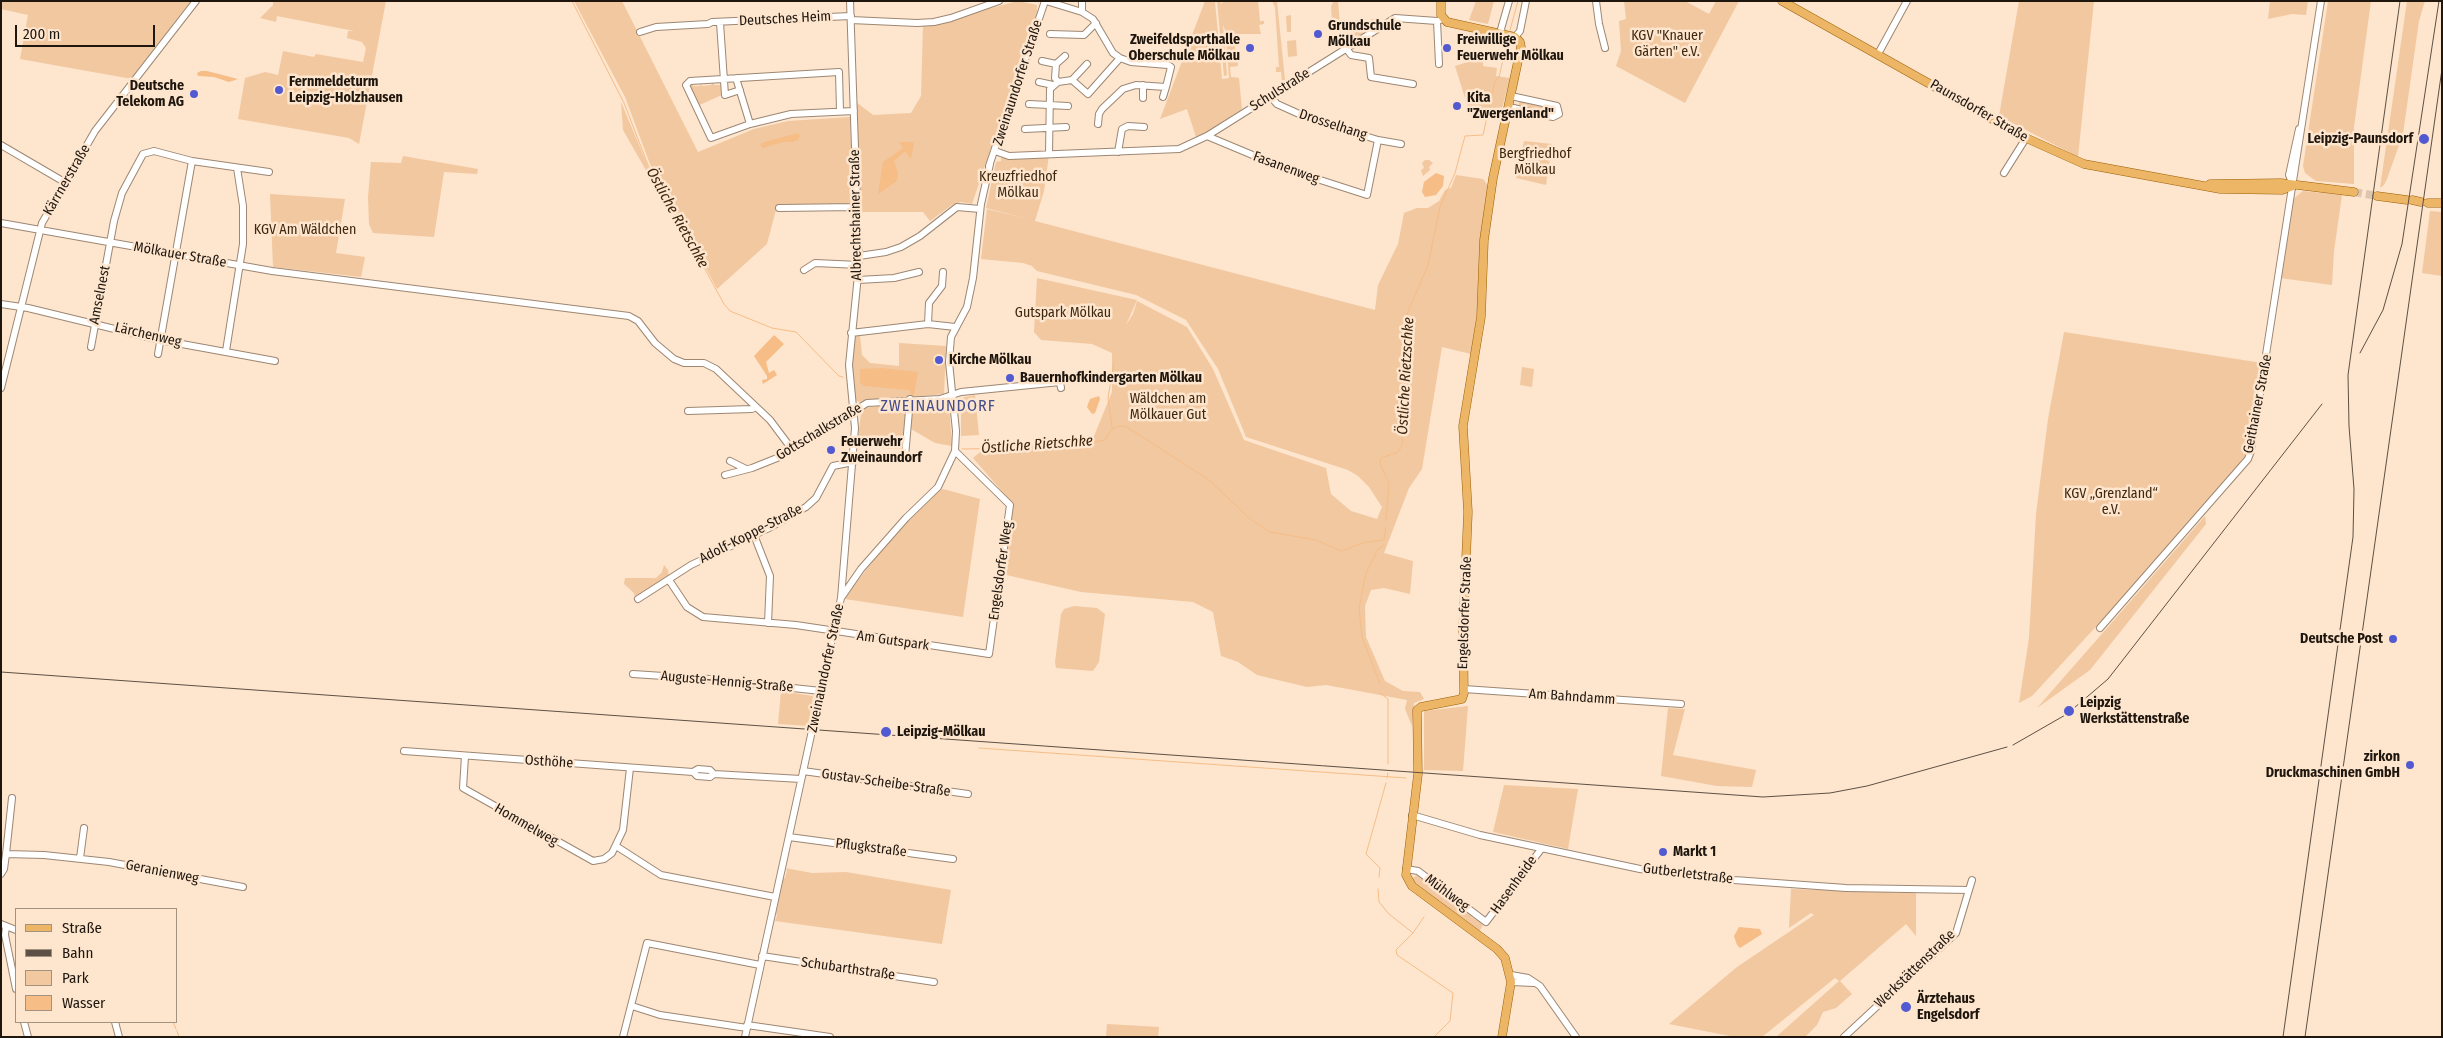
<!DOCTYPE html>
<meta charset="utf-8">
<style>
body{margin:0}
#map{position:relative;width:2443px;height:1038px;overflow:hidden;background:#fde5ce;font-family:"Fira Sans Condensed",sans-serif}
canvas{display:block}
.frame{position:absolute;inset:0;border:2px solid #1f160e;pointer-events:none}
.legend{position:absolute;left:15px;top:908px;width:162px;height:115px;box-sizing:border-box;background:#fde5ce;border:1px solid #a49281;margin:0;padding:6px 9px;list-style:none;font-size:15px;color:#1f160e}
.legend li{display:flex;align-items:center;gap:10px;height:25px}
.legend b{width:25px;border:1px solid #a49281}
.scale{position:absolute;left:15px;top:25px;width:140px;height:22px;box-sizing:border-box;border:2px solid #1f160e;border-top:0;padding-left:6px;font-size:15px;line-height:18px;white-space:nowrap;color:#1f160e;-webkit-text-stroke:4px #fde5ce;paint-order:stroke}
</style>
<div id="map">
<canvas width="2443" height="1038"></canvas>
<div class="frame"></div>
<ul class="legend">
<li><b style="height:6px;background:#ecb666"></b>Straße</li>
<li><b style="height:6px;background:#5d5044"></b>Bahn</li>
<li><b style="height:14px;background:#f2c8a0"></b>Park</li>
<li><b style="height:14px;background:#f6bd86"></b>Wasser</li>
</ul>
<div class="scale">200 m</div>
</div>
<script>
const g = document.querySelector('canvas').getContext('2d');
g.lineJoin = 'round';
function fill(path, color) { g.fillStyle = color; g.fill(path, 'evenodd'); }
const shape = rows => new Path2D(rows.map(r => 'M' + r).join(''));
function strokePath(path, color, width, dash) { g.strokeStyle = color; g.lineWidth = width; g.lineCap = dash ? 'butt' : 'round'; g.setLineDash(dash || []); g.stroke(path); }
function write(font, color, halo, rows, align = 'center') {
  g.font = font + ' "Fira Sans Condensed",sans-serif'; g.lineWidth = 5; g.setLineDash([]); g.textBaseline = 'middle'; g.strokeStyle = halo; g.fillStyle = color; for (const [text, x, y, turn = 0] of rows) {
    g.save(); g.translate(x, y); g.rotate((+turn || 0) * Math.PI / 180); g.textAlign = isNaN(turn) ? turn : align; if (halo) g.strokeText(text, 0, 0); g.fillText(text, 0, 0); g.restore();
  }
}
fill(shape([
 [1,1,193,1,132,79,20,59,28,15,1,9],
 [273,1,386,1,359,144,349,138,238,119,245,78,265,72,278,75,283,51,314,57,316,54,363,62,366,48,362,42,347,38,348,31,354,31,277,16,276,22,260,18,273,5],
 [574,1,622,1,698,152,754,129,788,121,850,117,853,205,777,206,767,244,717,289,650,164,625,97],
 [1018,1,1037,5,1037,12,972,204,961,202,952,205,930,221,923,212,859,212,856,102,873,115,911,113,921,96,923,26],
 [1205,1,1215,1,1222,79,1229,78,1226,40,1235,39,1235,59,1238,60,1238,66,1230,67,1231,77,1239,78,1242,109,1200,137,1196,137,1187,109,1160,119],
 [1217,1,1221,1,1221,4,1224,1,1258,1,1260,21,1264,21,1264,24,1259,25,1261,34,1237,34,1237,36,1227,37,1223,24,1227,75,1224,76],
 [1272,1,1277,1,1285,80,1282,82,1281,72,1276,72,1276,67,1279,67,1275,7],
 [1334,1,1338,1,1340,26,1335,26,1335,21,1332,21,1331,6],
 [1476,1,1494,1,1488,24,1469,20],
 [1624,1,1685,1,1709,14,1716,1,1739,1,1685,103,1616,66,1621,51,1619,21,1626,19],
 [2019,1,2094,1,2078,157,1999,116],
 [2270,1,2308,1,2306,15,2292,14,2268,19],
 [2328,1,2371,1,2354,127,2354,184,2316,181,2305,173,2303,166],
 [2407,1,2425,1,2419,21,2403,134,2387,179,2384,185,2380,188],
 [1291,15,1291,32,1287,32,1286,16],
 [1371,19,1374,19,1375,27,1343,48,1339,42,1345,38,1345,28,1348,27,1349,33,1353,33,1357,31,1357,27,1373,23],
 [1296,40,1297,56,1288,57,1287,41],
 [1474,60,1483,61,1483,66,1497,68,1496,76,1510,78,1499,120,1471,117,1455,66],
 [720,81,722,95,697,106,689,85,693,83,693,86,700,86,701,83,702,86,711,85,714,82,714,85,720,85],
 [1519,101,1554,108,1555,111,1551,114,1519,107],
 [621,102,650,171,647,172,623,130],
 [1524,141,1552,144,1546,185,1516,178],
 [1049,155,1044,191,1035,221,1375,310,1378,285,1398,244,1404,213,1417,208,1428,208,1439,201,1445,190,1451,188,1456,175,1483,179,1489,187,1480,297,1471,354,1442,347,1422,469,1409,488,1384,553,1413,561,1410,594,1384,588,1371,590,1365,606,1366,637,1385,681,1403,691,1420,692,1424,699,1414,703,1412,726,1405,709,1407,700,1326,685,1307,687,1257,675,1238,662,1221,656,1213,612,1193,602,1081,592,1002,574,1012,503,973,458,980,452,1021,449,1061,441,1092,441,1112,392,1112,353,1092,344,1041,340,1034,332,1037,278,1137,300,1126,325,1133,314,1137,301,1187,327,1213,369,1244,440,1326,468,1331,494,1351,511,1377,519,1382,507,1369,487,1358,476,1348,470,1246,437,1218,369,1186,320,1136,295,1037,271,1032,266,1023,263,981,259,987,209,1028,219,986,208,996,162,1001,161,1001,158],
 [403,156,478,169,477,174,444,172,434,237,373,233,369,224,368,197,371,162,401,163],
 [1425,160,1429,160,1433,163,1429,167,1430,170,1423,176,1421,170,1424,168,1422,163],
 [2303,191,2342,195,2334,251,2332,285,2280,278,2293,199],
 [270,194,345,199,336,253,365,257,361,277,273,267],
 [2430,211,2442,212,2442,276,2422,273],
 [2064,332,2262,363,2249,450,2243,459,2127,593,2032,696,2019,703,2029,638,2036,514,2048,419],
 [860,335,862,355,870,363,899,366,899,343,946,346,944,394,859,402,853,397,851,364,855,336],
 [1522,367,1534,369,1532,387,1520,385],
 [975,395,979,435,961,436,961,398],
 [909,402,905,449,857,447,861,413,864,408],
 [913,403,949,405,952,446,935,443,911,429],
 [943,489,980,499,963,617,845,599,847,594,907,519,938,490],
 [2205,516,2206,524,2090,670,2037,708],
 [664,565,668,570,669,577,639,596,635,602,634,593,624,584,625,578,656,578,662,572],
 [1074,606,1097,608,1105,614,1099,662,1093,671,1056,668,1055,662,1061,614,1064,609],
 [781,691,813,696,808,726,778,724],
 [1468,706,1463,771,1424,770,1424,711],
 [1668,708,1685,709,1673,755,1756,770,1752,787,1717,786,1661,776],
 [1504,785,1578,789,1568,849,1493,832],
 [785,868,812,873,846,872,951,890,942,944,775,921,777,916,775,910,782,878,785,878,787,870],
 [1418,874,1472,914,1471,916,1476,920,1478,918,1484,923,1479,932,1414,884,1412,879],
 [1791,889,1916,893,1916,936,1906,924,1840,981,1852,994,1836,1008,1823,1012,1817,1025,1805,1037,1776,1037,1839,981,1835,978,1762,1037,1735,1037,1669,1024,1737,967,1814,915,1811,913,1789,928],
 [1107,1024,1159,1027,1158,1037,1106,1037]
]), '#f2c8a0');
fill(shape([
 [201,71,207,71,238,79,229,82,214,77,198,76,197,73],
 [798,133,800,136,798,140,791,142,783,142,763,148,760,145,764,142],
 [899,142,913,142,914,144,911,159,905,151,894,161,898,173,897,181,878,194,883,162,903,148],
 [1436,173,1444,176,1443,186,1436,195,1425,197,1422,192,1424,182],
 [774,335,784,344,766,362,769,373,774,370,777,375,763,384,762,380,767,379,767,376,754,356],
 [882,368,918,372,914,395,911,395,909,390,864,386,860,383,860,369],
 [1099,396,1100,399,1095,413,1092,414,1087,407,1088,404,1090,399],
 [1739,927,1760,929,1762,934,1740,948,1737,945,1734,936]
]), '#f6bd86');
strokePath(shape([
 [572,1,624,103,648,165,724,304,730,311,772,328,796,332,839,376,843,377],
 [1510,30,1518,1],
 [1112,428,1108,398,1114,362],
 [962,449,1014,448,1056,442,1086,443,1105,440,1112,429,1118,426,1127,427,1209,480,1250,519,1270,532,1316,540,1341,551,1366,542,1384,540,1386,527],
 [1386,520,1389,483,1380,464,1381,458,1398,452,1402,446,1406,339,1409,334,1407,314,1428,265,1440,207,1455,173,1465,136,1483,135,1495,81,1499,77,1508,39],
 [1380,684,1362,637,1359,608,1366,573,1378,549,1384,545],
 [1380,693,1388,699,1388,764],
 [979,748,1406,778],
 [1387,778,1388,773],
 [1379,877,1380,868,1366,854,1386,783],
 [1378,889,1379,902,1389,914,1413,933,1396,950,1397,955,1453,993,1450,1021,1434,1037],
 [1413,933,1424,917],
 [173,1022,176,1029],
 [177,1031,179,1037]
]), '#f6bd86', 1);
strokePath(shape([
 [2354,192,2377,196]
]), '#dcc6b1', 8, [8, 4]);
const minor = shape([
 [1046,1,1082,12,1093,19,1113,53,1120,58,1131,62,1168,65,1171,67,1166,87,1136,85,1123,89,1102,109,1099,114,1098,124],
 [1596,1,1599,24,1605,48],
 [1082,12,1082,1],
 [851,20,917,23,934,22,951,18,999,1],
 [1437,21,1439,64],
 [720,23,725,95,740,90],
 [640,32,656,27,708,24,712,22,851,16],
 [1502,33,1501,29,1509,1],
 [1050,34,1084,35,1096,23],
 [1515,37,1520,31,1526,1],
 [1346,48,1351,55,1369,58,1371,77,1413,84],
 [1878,54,1907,1],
 [1042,61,1056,64],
 [736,78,750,124],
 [1072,80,1087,64],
 [1039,82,1053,85],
 [1058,82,1055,78,1056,64,1065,56],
 [1270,96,1277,104,1308,118,1378,140,1401,144],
 [1163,97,1166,87],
 [1143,98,1143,85],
 [1029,104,1068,106],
 [1509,107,1553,117,1559,114,1557,106,1511,96],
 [840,111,839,72,690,81,686,85,711,138,750,124,791,114,854,111],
 [1025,129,1066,127],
 [1207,136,1286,169,1367,195,1378,140],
 [1,145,66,183],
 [995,151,1009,156,1179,149,1207,136,1395,18,1437,21,1443,19],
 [1118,152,1122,129,1128,126,1144,127],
 [1049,154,1050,89,1058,82,1072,80,1088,94,1120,58],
 [989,166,1045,1],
 [2004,173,2026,138],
 [2293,185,2289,175,2299,129],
 [779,208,857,207],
 [1,223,272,271,629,316,638,321,655,343,674,359,684,363,704,363,716,369,770,420,791,448],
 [859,256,886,252,901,247,920,236,957,207,980,209],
 [804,270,815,263,859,265],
 [858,280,894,278,919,272],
 [1,304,28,308,160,340,275,361],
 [928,324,929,303,942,286,943,272],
 [851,333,928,324,955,327],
 [91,347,114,221,122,193,143,154,154,151,192,161,269,172],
 [226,351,243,244,243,206,237,168],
 [158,354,192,161],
 [1,388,42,223,95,131,196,1],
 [688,411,752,409,756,407],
 [853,458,905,457,910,399],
 [730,461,746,469],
 [725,475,752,468,777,458,867,403,940,399,961,392,1060,382,1061,388],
 [754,535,770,576,768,623],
 [669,580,687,607,703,617,796,625,989,654,1010,505,955,451],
 [841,598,855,428,849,365,859,265,850,1],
 [638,599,691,565,769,528,806,507,816,498,833,466,853,462],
 [2100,628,2248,459,2251,451,2321,1],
 [633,674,709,679,821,691],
 [1464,689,1681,704],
 [404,751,693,772,697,776,710,777,714,774,801,779],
 [465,756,463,788,593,861,604,859,612,853,623,830,630,768],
 [803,771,968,794],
 [693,772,698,769,710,770,714,774],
 [1412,815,1480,835,1640,869,1734,880,1846,888,1969,890],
 [789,837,953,859],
 [616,846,661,875,775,897],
 [6,854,12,798],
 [80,858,84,828],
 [1406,869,1418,871,1486,922,1542,848],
 [1,874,4,869,6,854,44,855,109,862,243,887],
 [1,924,16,930],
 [6,926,5,935,16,989],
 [762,956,934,982],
 [1511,975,1528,978,1540,986,1576,1037],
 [1511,982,1534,983],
 [632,1006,660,1015,747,1028],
 [24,1022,28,1037],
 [115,1022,119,1037],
 [747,1025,830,1037],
 [623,1037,647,943,760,965],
 [745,1037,841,598,861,569,906,518,938,487,955,451,956,431,949,362,951,337,967,307,973,278,981,204,990,164],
 [1844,1037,1956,933,1972,880]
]);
const major = shape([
 [1441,1,1441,15,1447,22,1515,37,1520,42,1521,47,1493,178,1484,240,1481,317,1463,426,1468,512,1463,630,1464,693,1462,699,1421,707,1417,710,1418,774,1406,875,1412,886,1497,949,1505,958,1511,982,1502,1037],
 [1782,1,2026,138,2084,164,2220,189,2282,190,2293,186],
 [2210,184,2281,183,2354,192],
 [2377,196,2407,200],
 [2412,200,2421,202],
 [2428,203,2442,203]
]);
strokePath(minor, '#9d8773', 8);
strokePath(major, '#9c5f05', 9);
strokePath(minor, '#fff', 6);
strokePath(major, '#ecb666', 8);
strokePath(shape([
 [2360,353,2383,310,2402,244,2439,1],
 [1,672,1763,797,1830,793,1867,786,2007,747],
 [2013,745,2067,714,2108,679,2322,404],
 [2283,1037,2353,537,2354,489,2349,426,2348,375,2400,1],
 [2305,1037,2442,69]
]), '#5d5044', 1);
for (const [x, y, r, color] of [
 [1318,34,5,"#515ad0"],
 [1250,48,5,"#515ad0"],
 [1447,48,5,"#515ad0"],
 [279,90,5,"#515ad0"],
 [194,94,5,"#515ad0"],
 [1457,106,5,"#515ad0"],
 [2424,139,6,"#515ad0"],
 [939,360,5,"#515ad0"],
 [1010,378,5,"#515ad0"],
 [831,450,5,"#515ad0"],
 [2393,639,5,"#515ad0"],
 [2069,711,6,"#515ad0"],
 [886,732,6,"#515ad0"],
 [2410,765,5,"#515ad0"],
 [1663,852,5,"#515ad0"],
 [1906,1007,6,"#515ad0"]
]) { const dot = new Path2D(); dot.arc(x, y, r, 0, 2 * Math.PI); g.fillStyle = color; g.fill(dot); strokePath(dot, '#fde5ce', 2); }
write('14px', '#1f160e', '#fde5ce', [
 ["Deutsches Heim",785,19,-3],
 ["Zweinaundorfer Straße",1018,83,-72],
 ["Schulstraße",1280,90,-32],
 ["Paunsdorfer Straße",1979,111,30],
 ["Drosselhang",1333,125,18],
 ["Fasanenweg",1286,168,20],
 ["Kärrnerstraße",67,180,-60],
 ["Albrechtshainer Straße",856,215,-91],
 ["Mölkauer Straße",180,255,10],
 ["Amselnest",100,295,-79],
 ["Lärchenweg",148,335,13],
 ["Geithainer Straße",2258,404,-79],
 ["Gottschalkstraße",819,432,-31],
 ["Adolf-Koppe-Straße",751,534,-27],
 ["Engelsdorfer Weg",1001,571,-82],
 ["Engelsdorfer Straße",1465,613,-88],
 ["Am Gutspark",893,641,8],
 ["Zweinaundorfer Straße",826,668,-78],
 ["Auguste-Hennig-Straße",727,682,5],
 ["Am Bahndamm",1572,697,4],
 ["Osthöhe",549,762,4],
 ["Gustav-Scheibe-Straße",886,783,8],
 ["Hommelweg",526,825,30],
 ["Pflugkstraße",871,848,7],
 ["Geranienweg",162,872,11],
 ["Gutberletstraße",1688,874,7],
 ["Hasenheide",1514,885,-54],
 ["Mühlweg",1447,893,37],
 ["Schubarthstraße",848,969,8],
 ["Werkstättenstraße",1915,969,-44]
]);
write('bold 14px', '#1f160e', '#fde5ce', [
 ["Grundschule",1328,26],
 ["Mölkau",1328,42],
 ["Zweifeldsporthalle",1240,40,"right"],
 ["Oberschule Mölkau",1240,56,"right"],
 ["Freiwillige",1457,40],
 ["Feuerwehr Mölkau",1457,56],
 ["Fernmeldeturm",289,82],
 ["Leipzig-Holzhausen",289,98],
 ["Deutsche",184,86,"right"],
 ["Telekom AG",184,102,"right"],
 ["Kita",1467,98],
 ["\"Zwergenland\"",1467,114],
 ["Leipzig-Paunsdorf",2413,139,"right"],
 ["Kirche Mölkau",949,360],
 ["Bauernhofkindergarten Mölkau",1020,378],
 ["Feuerwehr",841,442],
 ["Zweinaundorf",841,458],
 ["Deutsche Post",2383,639,"right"],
 ["Leipzig",2080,703],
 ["Werkstättenstraße",2080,719],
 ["Leipzig-Mölkau",897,732],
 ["zirkon",2400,757,"right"],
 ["Druckmaschinen GmbH",2400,773,"right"],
 ["Markt 1",1673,852],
 ["Ärztehaus",1917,999],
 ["Engelsdorf",1917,1015]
], 'left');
write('14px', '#3e270f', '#fde5ce', [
 ["KGV \"Knauer",1667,36],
 ["Gärten\" e.V.",1667,52],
 ["Bergfriedhof",1535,154],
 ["Mölkau",1535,170],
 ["Kreuzfriedhof",1018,177],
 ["Mölkau",1018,193],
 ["KGV Am Wäldchen",305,230],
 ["Gutspark Mölkau",1063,313],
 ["Wäldchen am",1168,399],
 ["Mölkauer Gut",1168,415],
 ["KGV „Grenzland“",2111,494],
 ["e.V.",2111,510]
]);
write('italic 15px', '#3d260e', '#fde5ce', [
 ["Östliche Rietschke",677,218,61],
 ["Östliche Rietzschke",1406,376,-87],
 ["Östliche Rietschke",1037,445,-4]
]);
g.letterSpacing = '1px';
write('16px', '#454e8b', '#fde5ce', [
 ["ZWEINAUNDORF",938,407]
]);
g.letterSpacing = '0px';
</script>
